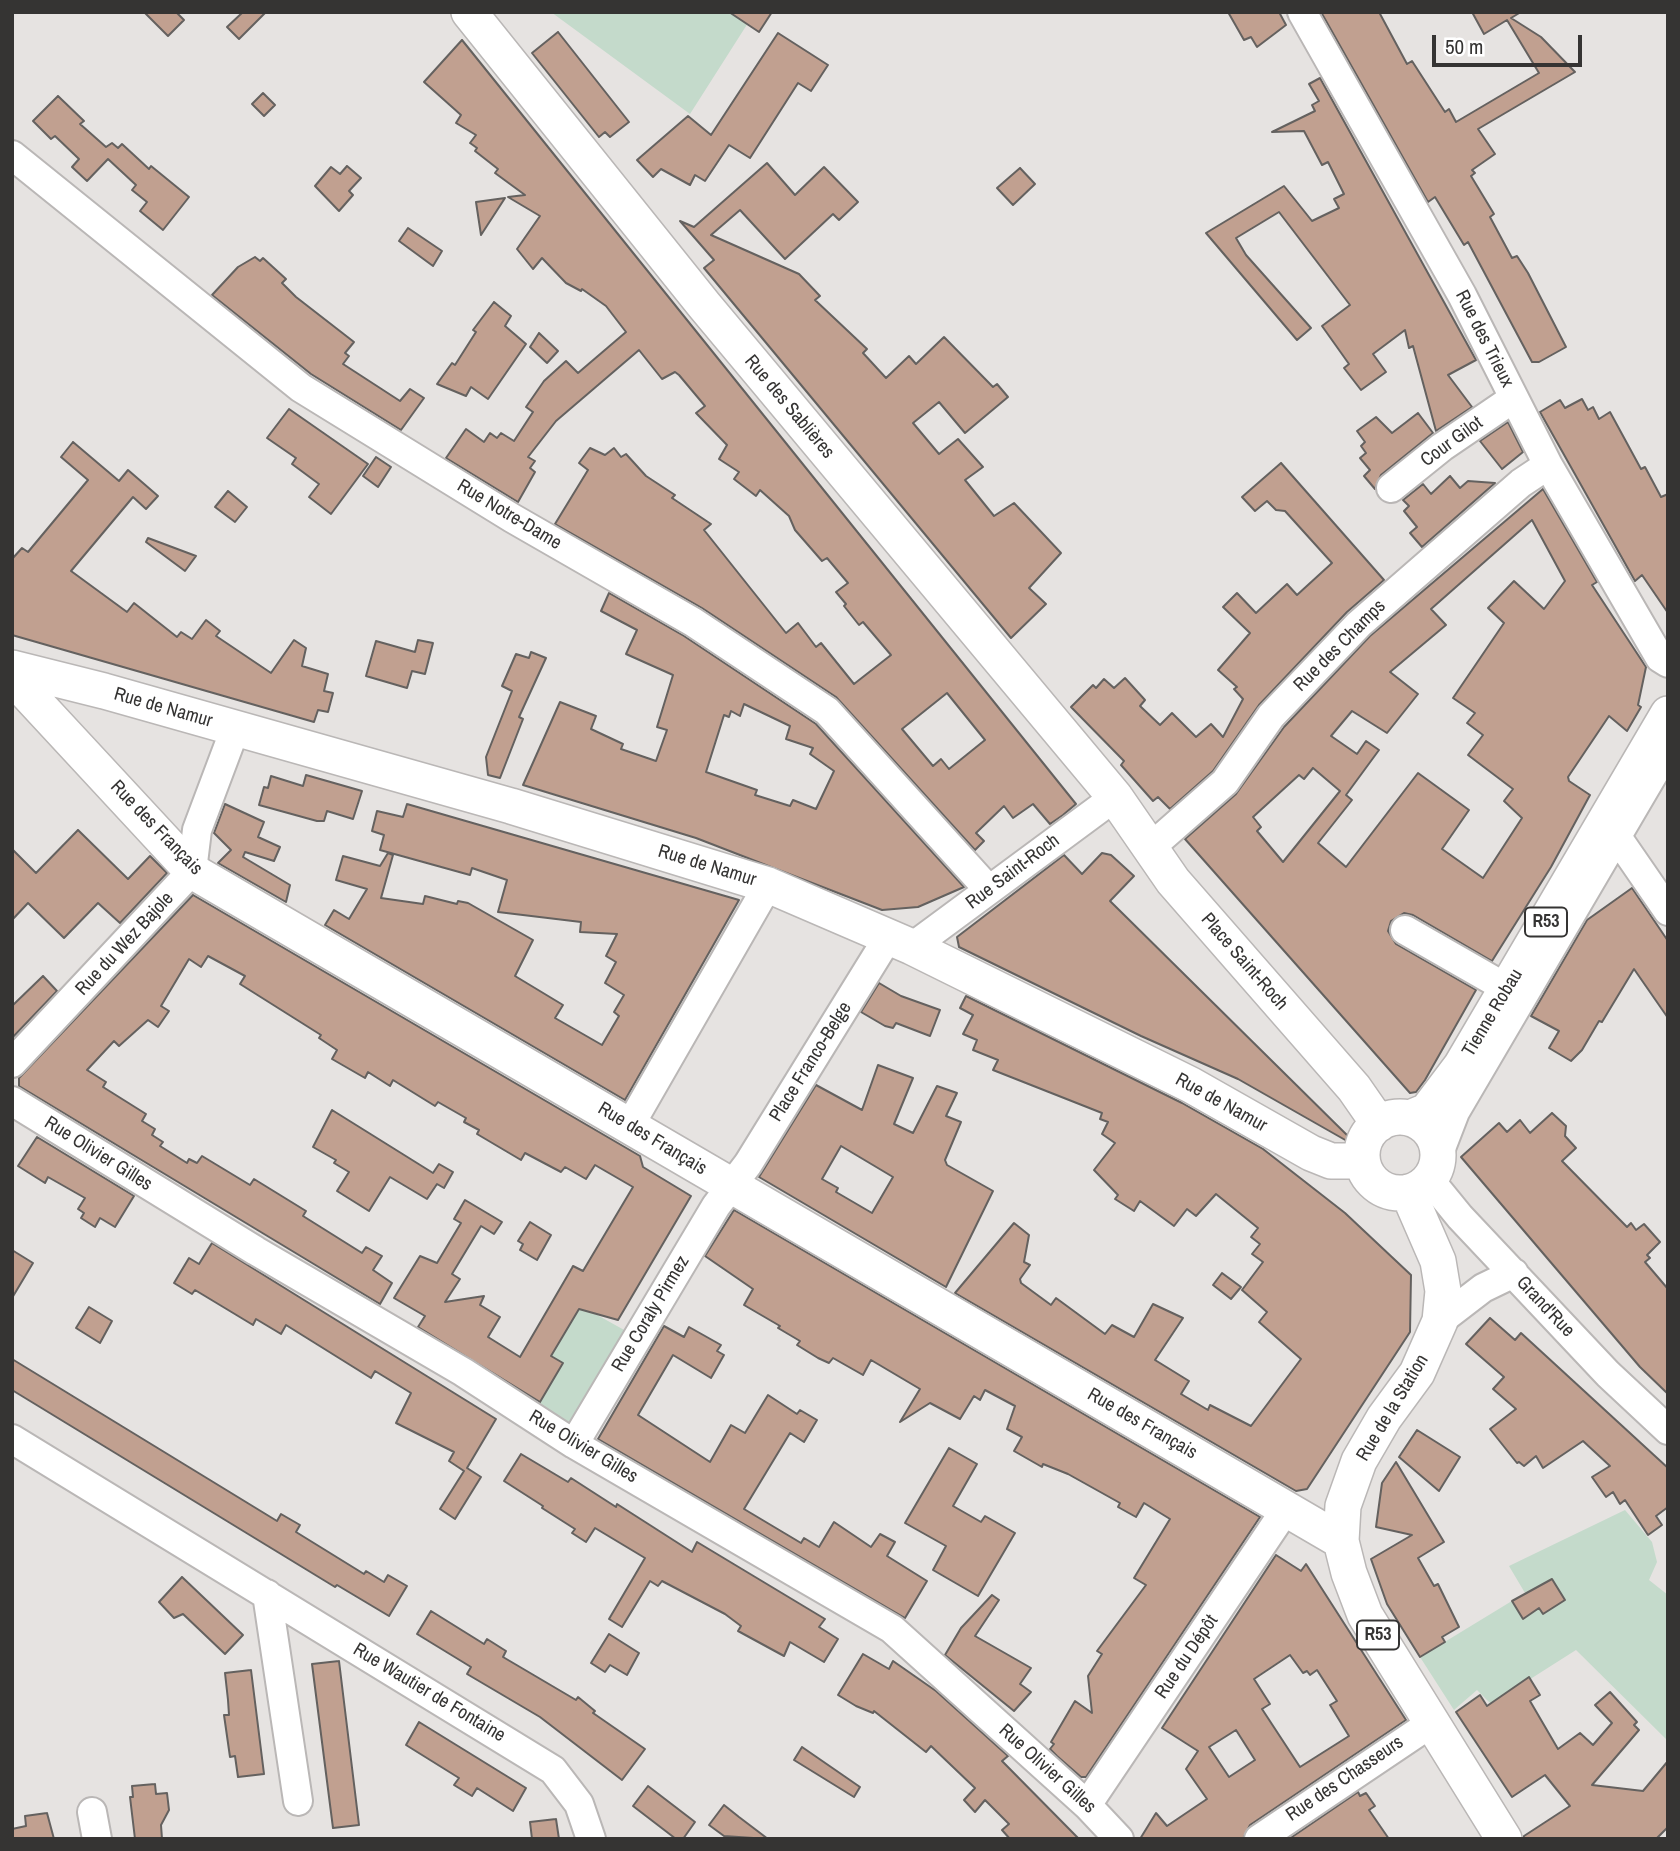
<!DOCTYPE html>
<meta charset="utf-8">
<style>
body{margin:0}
#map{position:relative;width:1680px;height:1851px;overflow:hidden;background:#e6e3e1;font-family:"Archivo Narrow",sans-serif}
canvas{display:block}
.frame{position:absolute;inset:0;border:14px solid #353433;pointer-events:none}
.scale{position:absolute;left:1432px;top:35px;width:150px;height:32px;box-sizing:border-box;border:4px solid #353433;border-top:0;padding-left:9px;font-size:21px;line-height:24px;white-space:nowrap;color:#353433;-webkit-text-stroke:5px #fff;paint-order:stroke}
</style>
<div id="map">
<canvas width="1680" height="1851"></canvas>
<div class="frame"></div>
<div class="scale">50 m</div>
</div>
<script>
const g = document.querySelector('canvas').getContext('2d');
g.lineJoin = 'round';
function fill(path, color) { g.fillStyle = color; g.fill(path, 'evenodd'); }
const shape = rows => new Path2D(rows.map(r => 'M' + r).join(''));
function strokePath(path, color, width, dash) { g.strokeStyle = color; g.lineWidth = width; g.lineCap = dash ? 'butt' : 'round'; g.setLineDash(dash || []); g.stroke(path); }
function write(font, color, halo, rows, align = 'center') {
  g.font = font + ' "Archivo Narrow",sans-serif'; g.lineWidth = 6; g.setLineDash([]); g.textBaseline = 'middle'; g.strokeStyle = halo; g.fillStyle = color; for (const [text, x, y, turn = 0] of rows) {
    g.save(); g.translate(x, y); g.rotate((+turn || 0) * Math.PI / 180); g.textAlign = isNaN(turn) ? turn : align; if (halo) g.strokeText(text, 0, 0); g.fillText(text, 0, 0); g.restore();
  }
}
fill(shape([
 [551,12,755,12,690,114],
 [563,1282,582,1293,581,1306,626,1331,570,1424,505,1384],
 [1625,1510,1652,1542,1657,1562,1649,1580,1668,1595,1668,1741,1576,1650,1491,1704,1477,1690,1454,1710,1420,1657,1525,1593,1509,1566]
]), '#c4dacb');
const building = shape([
 [144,12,176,12,184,20,168,36,144,12],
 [243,12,266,12,239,39,227,27,243,12],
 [729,12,772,12,759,32,729,12],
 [1228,12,1279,12,1286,25,1257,47,1251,37,1244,40,1228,12],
 [1321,12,1379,12,1407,64,1412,61,1445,112,1449,109,1456,122,1539,73,1507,20,1484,34,1472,12,1521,12,1511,18,1541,37,1575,72,1478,129,1495,154,1472,170,1475,173,1471,176,1494,214,1490,217,1512,258,1517,256,1528,273,1566,347,1539,362,1532,362,1468,242,1464,245,1435,197,1428,202,1321,12],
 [558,32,629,122,610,137,605,132,599,137,532,53,558,32],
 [778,33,828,65,811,91,798,83,750,158,729,145,705,181,695,175,690,185,661,169,653,177,637,160,688,116,711,135,778,33],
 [462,40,1076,804,1063,815,1050,824,1033,804,1013,818,1004,806,976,833,984,841,975,850,836,697,702,608,555,524,588,470,579,463,590,448,605,455,614,448,621,457,626,454,646,476,675,495,672,498,711,524,704,530,786,633,798,623,816,647,821,643,854,684,891,655,863,622,859,625,844,606,846,604,836,592,848,583,827,558,822,561,795,530,789,516,760,490,756,496,734,479,739,472,719,459,727,445,696,413,705,406,679,375,675,372,662,379,639,350,556,421,528,457,535,461,530,468,535,472,518,502,446,458,466,429,484,442,490,433,497,438,501,433,514,441,533,412,526,407,544,381,566,361,578,373,626,332,606,306,582,289,581,291,566,283,542,258,533,269,517,249,540,216,508,197,525,195,495,173,498,169,475,151,477,148,470,143,476,135,456,123,461,115,424,82,462,40],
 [947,693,985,740,949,769,941,759,933,766,902,729,947,693],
 [1320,78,1476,360,1448,375,1472,407,1436,431,1413,346,1409,348,1405,330,1373,354,1386,372,1361,390,1344,368,1349,364,1322,326,1350,305,1279,212,1236,238,1246,255,1311,328,1297,340,1206,233,1284,186,1312,221,1339,208,1334,199,1344,194,1328,162,1322,165,1304,131,1272,132,1315,111,1312,105,1319,101,1309,84,1320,78],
 [263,93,275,105,264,116,252,104,263,93],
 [58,96,84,121,80,124,106,147,112,143,118,148,122,144,149,169,151,166,189,197,163,230,140,211,147,202,132,190,136,185,108,159,87,181,72,167,79,159,55,136,51,139,33,121,58,96],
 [767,163,795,195,824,167,858,202,839,220,833,214,785,259,740,210,711,235,799,274,820,296,815,300,867,349,863,353,886,378,909,356,916,364,944,337,993,387,997,384,1008,397,965,433,939,402,913,423,939,454,958,439,983,467,965,480,994,516,1014,503,1061,553,1029,588,1046,604,1011,638,704,268,714,260,680,221,694,227,767,163],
 [347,166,361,178,349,191,353,195,339,211,315,186,331,167,340,174,347,166],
 [1020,168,1035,184,1013,205,997,188,1020,168],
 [505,198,481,235,476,202,505,198],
 [408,228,442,251,433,266,399,241,408,228],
 [255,257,260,261,263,258,286,279,282,283,296,297,354,342,345,353,349,356,343,364,400,401,410,389,424,398,401,430,311,374,212,295,238,267,255,257],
 [494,302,511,316,505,326,526,344,488,399,471,387,466,396,437,384,452,363,455,365,476,332,473,330,494,302],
 [539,333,558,351,547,363,530,347,539,333],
 [1582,399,1588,410,1593,407,1599,419,1610,412,1641,469,1645,467,1661,497,1668,494,1668,613,1642,575,1635,581,1540,412,1560,400,1565,408,1582,399],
 [289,409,368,464,331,514,309,497,319,484,292,464,296,458,267,438,289,409],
 [1418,413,1433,433,1381,475,1375,489,1364,476,1370,470,1360,458,1366,453,1361,446,1365,442,1357,431,1376,417,1392,433,1418,413],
 [1508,422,1523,452,1502,469,1480,441,1508,422],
 [73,442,119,481,128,470,158,496,146,509,133,497,71,571,127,612,134,603,177,637,181,632,192,639,206,620,220,631,216,636,271,673,294,640,306,648,302,666,328,674,324,691,333,693,328,712,318,710,314,722,12,635,12,559,22,548,28,552,88,480,61,457,73,442],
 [376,457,391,467,378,487,363,476,376,457],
 [1281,463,1384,580,1347,612,1259,705,1213,771,1170,809,1158,797,1153,801,1121,765,1124,761,1071,707,1093,685,1096,688,1104,679,1114,688,1125,678,1145,700,1140,706,1160,725,1172,713,1196,737,1211,724,1223,737,1243,699,1234,689,1237,687,1218,670,1250,633,1223,607,1237,593,1256,613,1287,584,1297,595,1332,563,1285,511,1276,510,1267,501,1255,511,1242,497,1281,463],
 [1450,476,1460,488,1468,481,1495,483,1422,547,1410,533,1417,527,1404,511,1409,506,1403,500,1423,484,1431,494,1450,476],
 [1543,489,1597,582,1592,585,1646,667,1638,705,1641,707,1627,731,1609,716,1568,777,1569,781,1590,795,1551,867,1492,961,1413,915,1404,913,1391,921,1388,931,1396,944,1476,990,1425,1080,1416,1092,1410,1093,1185,839,1236,794,1284,727,1370,636,1543,489],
 [1532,520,1565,581,1544,609,1514,581,1488,608,1504,623,1453,698,1475,713,1467,723,1483,735,1468,755,1513,789,1504,801,1522,818,1483,878,1442,849,1469,810,1418,773,1346,867,1318,843,1352,800,1346,795,1379,750,1366,741,1357,754,1331,736,1352,711,1387,733,1418,694,1390,672,1446,625,1431,609,1532,520],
 [1313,768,1340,791,1283,862,1257,831,1261,827,1253,817,1299,775,1304,779,1313,768],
 [228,491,247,507,235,522,215,507,228,491],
 [148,538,196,556,185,571,146,542,148,538],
 [609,593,684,636,816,724,964,887,918,907,882,910,696,838,523,785,560,702,596,716,591,729,623,744,621,749,656,761,667,730,657,727,673,675,626,654,637,630,601,611,609,593],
 [744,704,790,726,786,739,813,748,810,754,834,771,816,809,793,800,790,806,755,795,757,790,706,772,724,715,729,717,731,711,740,716,744,704],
 [418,640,433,643,425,674,412,671,407,688,366,676,376,641,415,652,418,640],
 [531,652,546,658,519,717,523,719,500,778,488,775,486,757,512,691,502,686,516,654,529,658,531,652],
 [306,775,362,791,353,819,327,811,324,821,317,821,259,805,264,787,268,788,271,776,303,786,306,775],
 [225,804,264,822,258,837,280,847,274,861,245,852,243,857,290,885,286,902,218,863,231,850,214,833,225,804],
 [407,804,739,900,625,1100,325,925,334,910,349,919,367,889,336,880,343,856,380,866,388,853,393,855,381,898,423,904,425,896,457,904,458,901,468,903,533,940,515,976,563,1005,555,1018,602,1045,619,1016,614,1012,624,995,605,983,616,962,606,956,617,934,580,932,581,922,498,912,507,880,472,868,470,875,380,850,384,835,372,831,377,811,403,817,407,804],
 [78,830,128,879,150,856,167,873,120,923,98,903,64,938,28,903,12,920,12,849,36,873,78,830],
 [1102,853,1111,855,1134,876,1110,901,1353,1141,1347,1141,1238,1079,1141,1036,959,947,957,937,1064,855,1082,874,1102,853],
 [1632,888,1668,941,1668,1018,1634,969,1602,1022,1599,1021,1582,1050,1571,1061,1549,1048,1559,1031,1531,1016,1587,920,1632,888],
 [193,895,640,1156,643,1167,691,1196,618,1320,579,1309,551,1356,563,1363,540,1402,418,1327,425,1316,394,1298,420,1256,437,1263,461,1223,454,1219,465,1200,502,1222,494,1234,481,1226,452,1274,460,1279,445,1302,484,1296,480,1305,500,1317,488,1337,520,1357,572,1268,573,1266,583,1271,633,1187,595,1165,586,1179,565,1167,561,1172,525,1153,521,1160,477,1134,479,1130,464,1122,466,1118,438,1102,435,1106,393,1080,390,1086,368,1072,365,1078,332,1059,337,1050,319,1038,321,1035,240,984,245,976,208,956,201,967,189,959,161,1006,169,1011,158,1027,148,1020,119,1046,114,1041,87,1070,106,1082,103,1087,146,1114,142,1121,155,1129,152,1135,163,1142,160,1146,187,1163,189,1159,197,1163,202,1156,250,1185,254,1179,306,1211,303,1216,362,1253,366,1247,382,1256,373,1270,392,1283,380,1304,19,1086,19,1078,193,895],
 [43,976,57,991,12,1038,12,1006,43,976],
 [879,983,901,996,940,1010,930,1036,896,1023,893,1028,885,1026,861,1012,879,983],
 [966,996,1182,1103,1263,1149,1345,1213,1411,1275,1410,1332,1307,1489,1296,1491,955,1293,1014,1223,1029,1235,1024,1262,1030,1265,1020,1279,1021,1283,1051,1305,1056,1298,1105,1334,1112,1325,1134,1337,1153,1304,1183,1318,1155,1360,1189,1381,1181,1394,1208,1410,1210,1405,1251,1426,1301,1359,1259,1322,1267,1312,1242,1290,1263,1262,1252,1254,1260,1244,1251,1237,1258,1228,1216,1194,1196,1216,1187,1209,1174,1226,1140,1201,1134,1211,1115,1199,1118,1195,1094,1170,1115,1143,1102,1134,1108,1122,1100,1119,1102,1113,993,1070,998,1060,973,1050,977,1040,963,1034,973,1015,960,1008,966,996],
 [878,1065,913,1078,894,1124,913,1133,937,1086,957,1093,946,1116,961,1122,945,1160,947,1165,993,1191,946,1287,759,1177,816,1085,862,1110,878,1065],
 [841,1146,893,1177,872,1213,836,1192,838,1188,822,1179,841,1146],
 [332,1110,433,1173,439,1164,453,1172,444,1188,437,1184,427,1199,390,1177,369,1211,337,1191,349,1172,334,1163,336,1160,313,1147,332,1110],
 [1552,1113,1566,1126,1565,1136,1576,1148,1562,1161,1627,1227,1631,1223,1636,1230,1644,1224,1660,1242,1647,1255,1650,1258,1645,1262,1668,1289,1668,1394,1640,1367,1461,1157,1499,1123,1507,1132,1520,1120,1530,1133,1552,1113],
 [37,1137,134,1196,115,1227,100,1218,95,1227,81,1218,84,1213,78,1209,85,1198,48,1177,45,1183,18,1166,37,1137],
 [734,1210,1260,1517,1086,1777,1081,1777,1057,1756,1050,1749,1054,1744,1051,1742,1075,1701,1092,1713,1088,1676,1102,1654,1097,1651,1146,1585,1134,1578,1170,1519,1144,1503,1136,1517,1118,1507,1120,1503,1068,1474,1043,1464,1042,1467,1014,1451,1022,1437,1007,1429,1015,1406,985,1390,980,1400,974,1396,960,1419,930,1403,900,1422,920,1389,871,1360,863,1375,833,1358,829,1363,818,1358,797,1345,800,1341,778,1328,780,1326,744,1305,753,1289,705,1256,734,1210],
 [530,1222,551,1235,537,1260,520,1250,523,1244,518,1241,530,1222],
 [212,1243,496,1419,467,1468,481,1477,455,1519,440,1509,464,1471,449,1461,454,1452,396,1423,411,1393,375,1371,371,1378,286,1325,281,1334,256,1319,253,1325,195,1290,192,1294,174,1283,189,1258,199,1264,212,1243],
 [12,1250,33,1263,12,1298,12,1250],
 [1222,1273,1241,1287,1231,1299,1213,1285,1222,1273],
 [89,1307,112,1321,100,1343,76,1328,89,1307],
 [1490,1318,1515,1340,1521,1333,1668,1468,1668,1507,1656,1516,1662,1525,1648,1535,1625,1500,1620,1504,1613,1492,1606,1497,1592,1477,1610,1466,1583,1441,1543,1468,1536,1456,1524,1466,1519,1462,1517,1463,1490,1429,1516,1409,1493,1389,1504,1377,1466,1344,1490,1318],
 [664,1326,684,1337,689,1327,721,1345,717,1351,724,1355,711,1378,673,1355,638,1415,710,1462,731,1425,745,1433,768,1395,797,1414,800,1410,817,1420,804,1442,790,1433,744,1509,801,1543,804,1538,819,1547,834,1522,871,1547,880,1534,895,1542,887,1556,927,1581,905,1618,598,1439,664,1326],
 [12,1359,277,1521,281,1514,300,1525,296,1532,364,1574,366,1571,384,1582,388,1575,407,1586,389,1616,337,1585,335,1587,12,1390,12,1359],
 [1417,1430,1460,1457,1439,1491,1399,1457,1417,1430],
 [949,1448,977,1464,953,1506,981,1522,985,1516,1015,1533,978,1596,933,1570,946,1546,905,1523,949,1448],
 [521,1454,568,1482,571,1478,616,1507,617,1504,692,1552,697,1542,825,1619,819,1627,838,1639,824,1662,790,1642,784,1656,738,1631,741,1626,725,1614,662,1581,658,1586,650,1581,622,1627,609,1619,645,1558,595,1528,586,1542,572,1533,575,1529,542,1508,543,1506,504,1481,521,1454],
 [1396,1462,1444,1542,1418,1558,1434,1586,1438,1584,1459,1627,1442,1637,1445,1642,1420,1657,1387,1604,1371,1559,1412,1535,1376,1527,1382,1483,1396,1462],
 [1276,1555,1301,1571,1306,1564,1406,1720,1250,1825,1243,1839,1140,1839,1156,1813,1167,1826,1207,1799,1186,1769,1198,1751,1162,1728,1276,1555],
 [1290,1655,1303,1673,1307,1671,1310,1675,1317,1670,1337,1701,1330,1705,1349,1736,1300,1767,1262,1709,1270,1704,1254,1679,1290,1655],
 [1236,1730,1255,1760,1229,1777,1209,1747,1236,1730],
 [182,1577,243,1635,225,1654,183,1614,174,1618,159,1602,182,1577],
 [1552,1579,1565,1600,1543,1614,1539,1608,1523,1619,1512,1601,1552,1579],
 [992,1595,999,1600,975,1636,1031,1668,1020,1684,1031,1692,1014,1711,945,1655,961,1628,992,1595],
 [431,1611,484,1644,487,1639,506,1651,503,1657,576,1700,578,1697,595,1711,593,1713,645,1749,622,1780,540,1717,467,1674,471,1667,417,1634,431,1611],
 [609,1634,639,1653,627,1675,610,1665,605,1672,591,1663,609,1634],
 [863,1654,889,1669,893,1661,936,1691,1008,1756,1002,1761,1079,1839,1010,1839,1002,1830,1009,1824,985,1800,975,1812,964,1800,975,1788,931,1746,926,1752,874,1711,873,1713,856,1706,838,1695,863,1654],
 [339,1661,359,1825,333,1828,312,1664,339,1661],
 [251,1670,264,1774,238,1777,235,1756,230,1757,224,1715,229,1715,228,1700,225,1673,251,1670],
 [1529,1677,1540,1695,1530,1701,1558,1749,1580,1733,1593,1745,1612,1723,1595,1705,1610,1692,1637,1722,1634,1725,1639,1730,1592,1785,1643,1791,1668,1761,1668,1827,1656,1839,1524,1839,1524,1836,1570,1806,1545,1775,1512,1797,1456,1712,1480,1695,1487,1706,1529,1677],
 [419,1722,526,1788,513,1811,477,1788,472,1796,454,1785,459,1778,406,1745,419,1722],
 [802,1747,860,1787,854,1797,794,1760,802,1747],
 [155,1784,156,1794,167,1793,169,1810,161,1825,162,1839,135,1839,130,1797,133,1797,132,1786,155,1784],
 [648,1786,695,1822,683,1839,676,1839,633,1806,648,1786],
 [1358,1792,1360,1796,1366,1793,1375,1806,1369,1810,1389,1839,1289,1839,1358,1792],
 [724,1805,739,1817,768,1839,724,1836,709,1825,724,1805],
 [47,1813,54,1839,12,1839,12,1829,26,1826,25,1816,47,1813],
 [556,1819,559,1839,532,1839,530,1822,556,1819]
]);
fill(building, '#c1a090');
strokePath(building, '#64615f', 2);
const minor = shape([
 [1302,12,1462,295,1548,465,1660,658,1668,663],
 [12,155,301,388,512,518,693,622,827,711,989,890],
 [1391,488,1442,447,1514,398],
 [1617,837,1668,911],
 [1151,847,1225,782,1271,716,1359,624,1521,483,1548,465],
 [1405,930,1508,989],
 [912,947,1115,797],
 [12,1063,192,871,197,830,235,729],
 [12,1101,256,1251,463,1372,574,1444,892,1629,1087,1805,1119,1839],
 [630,1125,768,885],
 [1438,1156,1455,1112,1668,749],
 [1429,1179,1460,1217,1608,1374,1668,1430],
 [1440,1321,1483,1288,1514,1273],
 [12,1439,553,1770,579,1804,591,1839],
 [574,1444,716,1206,748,1164,889,936],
 [267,1594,298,1801],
 [1087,1805,1286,1509],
 [92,1812,97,1839],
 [1259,1839,1433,1722]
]);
const major = shape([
 [469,12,704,305,1115,797,1173,881,1354,1088,1379,1124],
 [12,668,104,691,511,806,768,885,912,947,1191,1085,1311,1153,1331,1161,1362,1161],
 [12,677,192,871,1341,1541],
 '1362 1155a38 38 0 1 1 76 0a38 38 0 1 1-76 0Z',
 [1410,1118,1427,1111,1461,1066,1668,714],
 [1408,1192,1438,1261,1443,1291,1440,1321,1417,1373,1384,1418,1359,1461,1343,1506,1341,1541,1349,1573,1365,1615,1504,1839]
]);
strokePath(minor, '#bab7b6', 32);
strokePath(major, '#bab7b6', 38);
strokePath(minor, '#fff', 28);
strokePath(major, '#fff', 35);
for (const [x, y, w] of [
 [1546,922,42],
 [1378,1635,42]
]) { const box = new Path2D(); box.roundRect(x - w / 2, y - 14.5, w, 29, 5); g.fillStyle = '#fff'; g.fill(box); strokePath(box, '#353433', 2); }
write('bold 18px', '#353433', null, [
 ["R53",1546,922],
 ["R53",1378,1635]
]);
write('19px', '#353433', '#fff', [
 ["Rue des Trieux",1484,339,63],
 ["Rue des Sablières",789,407,50],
 ["Cour Gilot",1452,442,-36],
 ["Rue Notre-Dame",509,515,31],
 ["Rue des Champs",1340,646,-45],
 ["Rue de Namur",163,708,16],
 ["Rue des Français",156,828,46],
 ["Rue de Namur",707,866,17],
 ["Rue Saint-Roch",1013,872,-37],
 ["Rue du Wez Bajole",125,944,-47],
 ["Place Saint-Roch",1244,962,49],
 ["Tienne Robau",1493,1013,-59],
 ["Place Franco-Belge",811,1062,-58],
 ["Rue de Namur",1221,1103,29],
 ["Rue des Français",652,1139,31],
 ["Rue Olivier Gilles",98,1154,32],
 ["Grand'Rue",1545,1307,47],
 ["Rue Coraly Pirmez",651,1314,-59],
 ["Rue de la Station",1393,1408,-59],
 ["Rue des Français",1142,1424,30],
 ["Rue Olivier Gilles",583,1447,31],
 ["Rue du Dépôt",1187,1657,-56],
 ["Rue Wautier de Fontaine",429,1693,31],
 ["Rue Olivier Gilles",1047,1769,42],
 ["Rue des Chasseurs",1345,1779,-34]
]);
</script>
